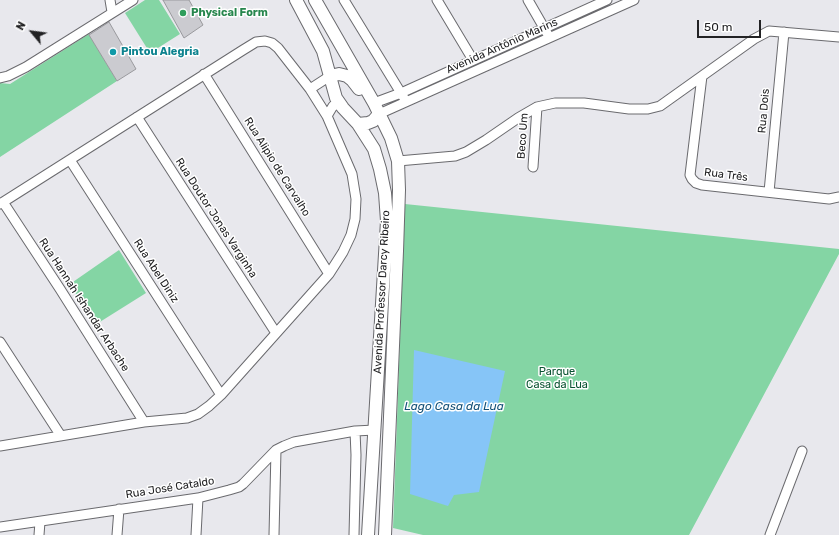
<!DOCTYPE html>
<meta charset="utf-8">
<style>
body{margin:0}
#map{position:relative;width:839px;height:535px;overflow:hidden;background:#e8e8ed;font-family:Rubik,sans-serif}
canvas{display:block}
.north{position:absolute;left:12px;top:12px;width:40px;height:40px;-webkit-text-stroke:3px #fff;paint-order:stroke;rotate:299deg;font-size:11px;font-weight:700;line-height:16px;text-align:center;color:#222224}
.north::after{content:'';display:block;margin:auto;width:14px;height:18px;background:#222224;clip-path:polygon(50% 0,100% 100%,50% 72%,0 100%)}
.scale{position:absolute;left:697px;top:20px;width:64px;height:18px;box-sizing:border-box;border:2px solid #222224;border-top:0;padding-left:5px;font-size:12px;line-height:14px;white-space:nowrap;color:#222224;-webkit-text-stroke:3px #fff;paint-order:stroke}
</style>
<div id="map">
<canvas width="839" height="535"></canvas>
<div class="north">N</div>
<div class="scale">50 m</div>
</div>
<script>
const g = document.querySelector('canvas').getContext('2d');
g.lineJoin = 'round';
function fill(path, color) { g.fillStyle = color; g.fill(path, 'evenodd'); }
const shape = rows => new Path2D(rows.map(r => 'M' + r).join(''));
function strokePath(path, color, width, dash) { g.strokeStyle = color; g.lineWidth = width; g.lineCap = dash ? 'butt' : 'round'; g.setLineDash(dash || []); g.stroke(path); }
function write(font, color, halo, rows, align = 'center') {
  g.font = font + ' Rubik,sans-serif'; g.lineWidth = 3; g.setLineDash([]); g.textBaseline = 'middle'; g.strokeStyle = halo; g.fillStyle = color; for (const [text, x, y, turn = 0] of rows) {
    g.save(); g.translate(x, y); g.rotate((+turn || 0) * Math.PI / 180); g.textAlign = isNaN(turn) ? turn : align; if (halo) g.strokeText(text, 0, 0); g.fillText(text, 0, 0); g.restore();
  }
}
fill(shape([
 [145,0,159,0,180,34,150,53,125,13],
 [89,34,117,81,0,157,0,83,10,84],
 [405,204,839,249,839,254,689,535,423,535,393,528],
 [119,250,146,293,95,325,70,284]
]), '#84d5a4');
fill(shape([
 [414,350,505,371,479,492,454,495,448,506,410,494]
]), '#86c5f7');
const building = shape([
 [163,0,189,0,203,25,184,38,163,0],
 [109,22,136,69,117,81,89,35,109,22]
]);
fill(building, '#cbcbd0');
strokePath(building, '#99999d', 1);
const minor = shape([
 [110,0,112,12],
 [344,0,404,98],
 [437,0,473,60],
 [528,0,547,33],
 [204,74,329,274],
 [702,76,690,175,692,179,696,183,702,185,829,199,839,197],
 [0,78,8,76,26,67,133,0],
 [310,89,330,76],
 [374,103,401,93,607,0],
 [379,114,634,0],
 [327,116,333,106,340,103],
 [137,117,276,333],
 [70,160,221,395],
 [398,161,455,156,466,152,486,140,518,118,537,107,555,103,584,103,629,109,648,109,660,106,754,39,769,31,839,37],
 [533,167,537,107],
 [769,192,784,32],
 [3,202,60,289,144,422],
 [0,204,243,50,256,42,265,41,272,43,278,48,310,89,327,116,352,174,356,199,355,219,351,235,343,252,329,274,221,395,209,406,198,414,187,418,144,422,0,446],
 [0,342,61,436],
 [0,527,198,498,229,490,239,487,243,484,276,450,284,446,294,442,355,431,375,430],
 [39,535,40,522],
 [117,535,119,509],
 [196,535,198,498],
 [274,535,276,450],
 [354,535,356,455,355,431],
 [770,535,802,451]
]);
const major = shape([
 [296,0,323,51,336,98,343,108,358,124,374,149,380,169,385,193,387,221,368,535],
 [315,0,374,103,391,138,398,161,399,190,397,251,385,535],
 [330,76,339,74,347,76,352,80,359,89],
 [358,124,368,123,373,121,379,114]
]);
strokePath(minor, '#6a6a6e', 11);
strokePath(major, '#6a6a6e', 14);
strokePath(minor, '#fff', 9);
strokePath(major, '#fff', 12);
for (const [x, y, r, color] of [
 [183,13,4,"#2e9e5b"],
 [113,52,4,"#0f9aa8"]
]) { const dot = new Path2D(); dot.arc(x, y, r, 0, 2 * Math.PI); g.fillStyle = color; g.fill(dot); strokePath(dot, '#fff', 1.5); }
write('bold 11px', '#27864d', '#fff', [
 ["Physical Form",191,13]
], 'left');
write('11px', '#222224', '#fff', [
 ["Avenida Antônio Marins",502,46,-24],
 ["Rua Dois",764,111,-85],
 ["Beco Um",523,136,-86],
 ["Rua Alipio de Carvalho",277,167,58],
 ["Rua Três",726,175,7],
 ["Rua Doutor Jonas Varginha",216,218,57],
 ["Rua Abel Diniz",156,271,57],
 ["Avenida Professor Darcy Ribeiro",382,292,-87],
 ["Rua Hannah Ishandar Arbache",84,305,57],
 ["Rua José Cataldo",170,488,-9]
]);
write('bold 11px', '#0d838f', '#fff', [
 ["Pintou Alegria",121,52]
], 'left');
write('11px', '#095331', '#fff', [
 ["Parque",557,372],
 ["Casa da Lua",557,385]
]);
write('italic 12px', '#135078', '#fff', [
 ["Lago Casa da Lua",454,407]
]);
</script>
